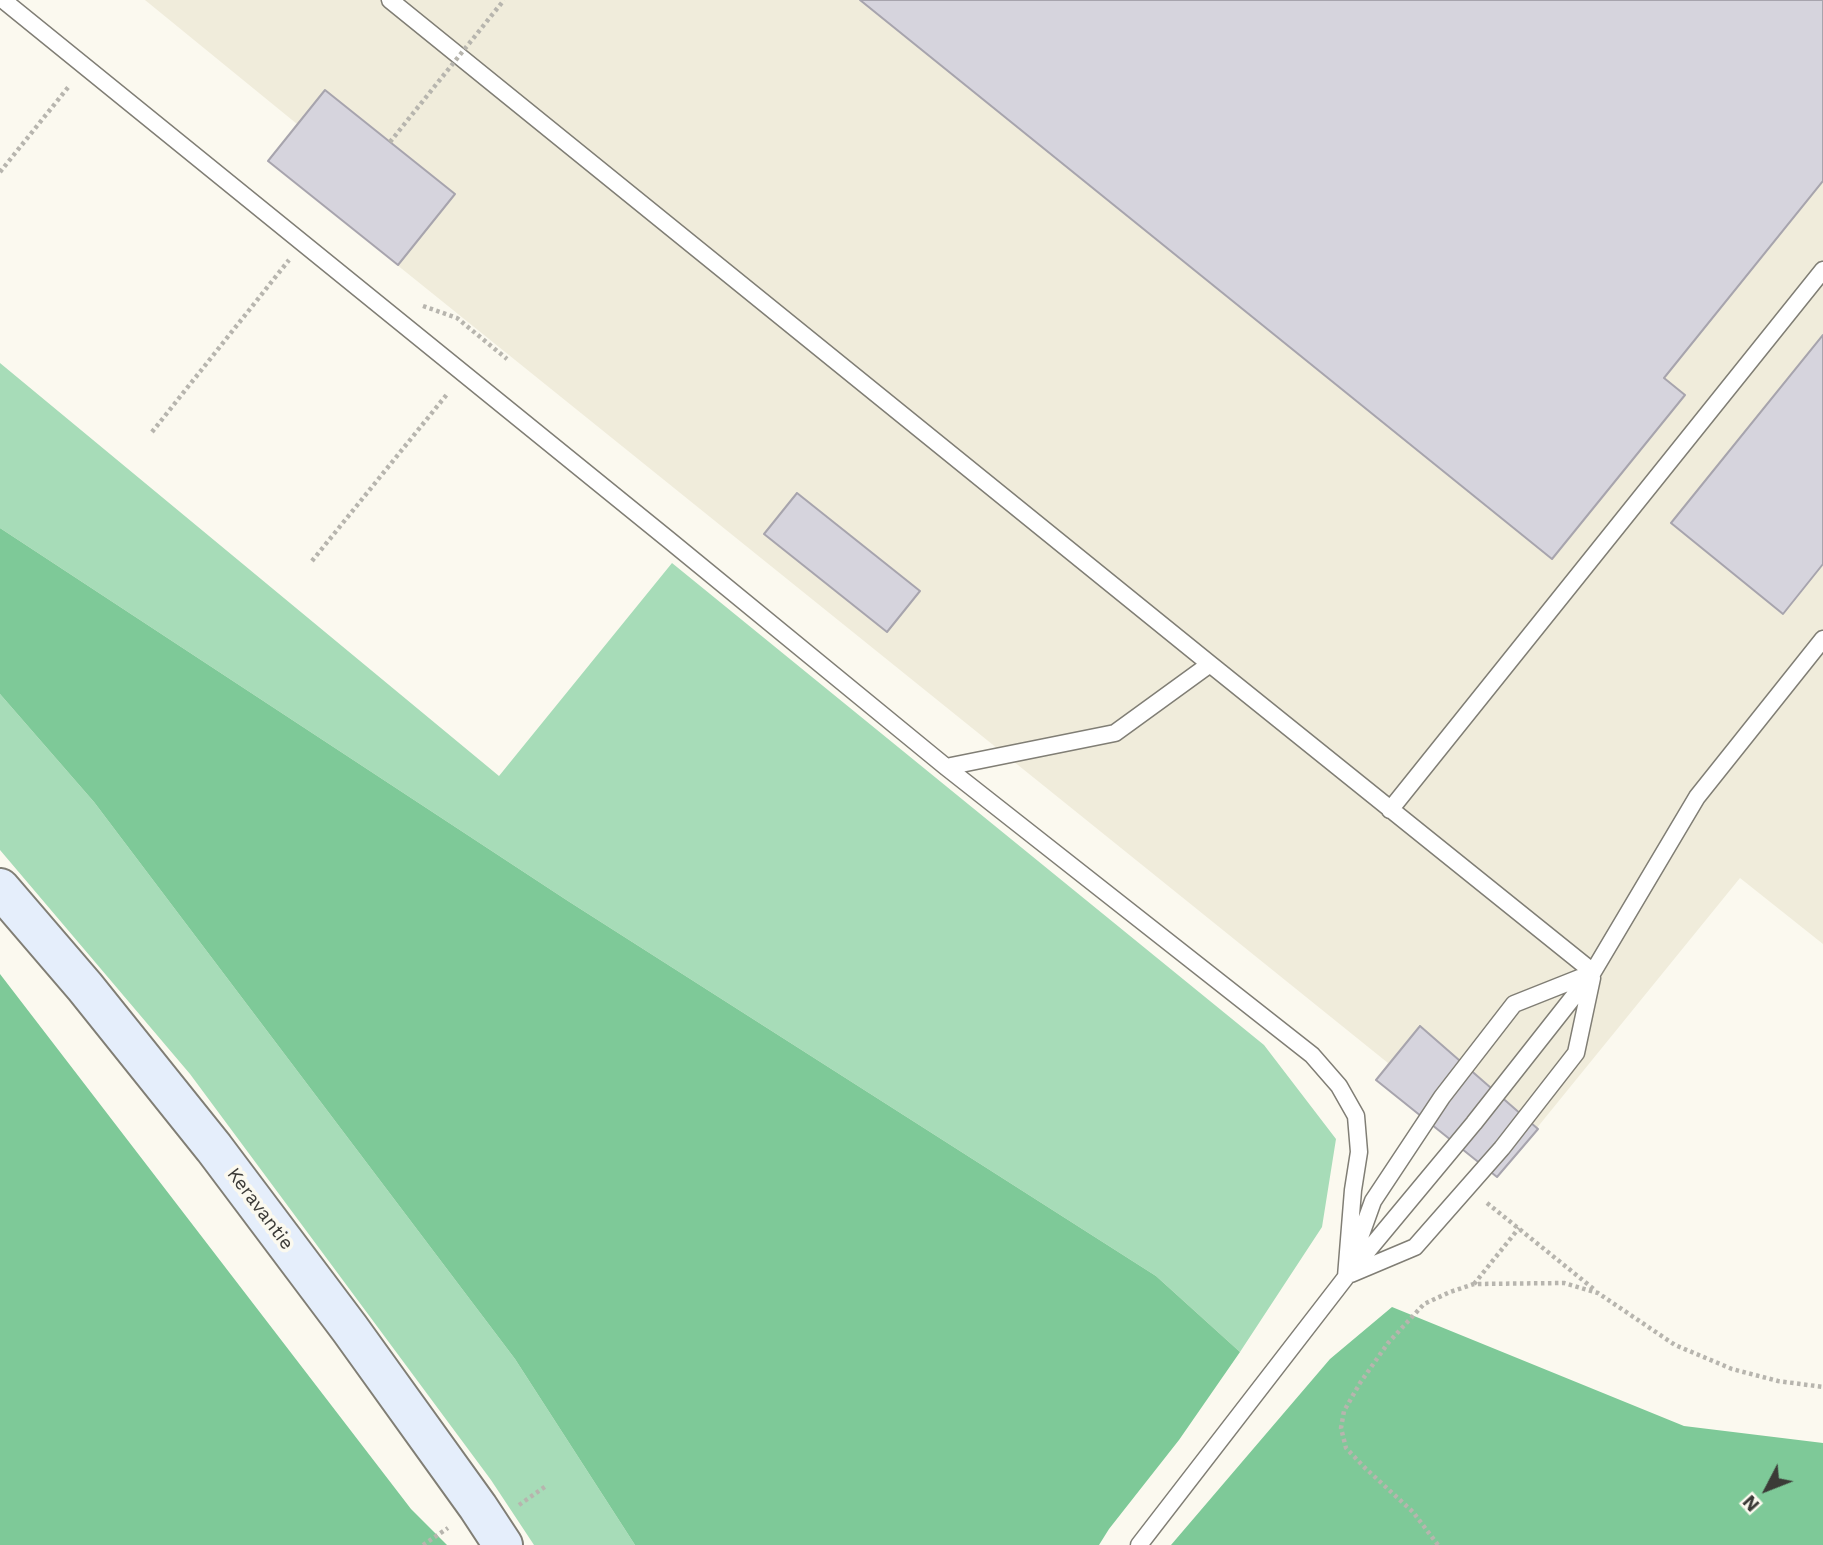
<!DOCTYPE html>
<style>
body{margin:0}
#map{position:relative;width:1823px;height:1545px;overflow:hidden;background:#fbf9ef;font-family:"Work Sans",sans-serif}
canvas{display:block}
.north{position:absolute;left:1732px;top:1454px;width:70px;height:70px;-webkit-text-stroke:5px #fbf9ef;paint-order:stroke;rotate:228deg;font-size:19px;font-weight:700;line-height:28px;text-align:center;color:#3b3a37}
.north::after{content:'';display:block;margin:auto;width:24px;height:32px;background:#3b3a37;clip-path:polygon(50% 0,100% 100%,50% 72%,0 100%)}
</style>
<div id="map">
<canvas width="1823" height="1545"></canvas>
<div class="north">N</div>
</div>
<script>
const g = document.querySelector('canvas').getContext('2d');
g.lineJoin = 'round';
function fill(path, color) { g.fillStyle = color; g.fill(path, 'evenodd'); }
const shape = rows => new Path2D(rows.map(r => 'M' + r).join(''));
function strokePath(path, color, width, dash) { g.strokeStyle = color; g.lineWidth = width; g.lineCap = dash ? 'butt' : 'round'; g.setLineDash(dash || []); g.stroke(path); }
function write(font, color, halo, rows, align = 'center') {
  g.font = font + ' "Work Sans",sans-serif'; g.lineWidth = 7; g.setLineDash([]); g.textBaseline = 'middle'; g.strokeStyle = halo; g.fillStyle = color; for (const [text, x, y, turn = 0] of rows) {
    g.save(); g.translate(x, y); g.rotate((+turn || 0) * Math.PI / 180); g.textAlign = isNaN(turn) ? turn : align; if (halo) g.strokeText(text, 0, 0); g.fillText(text, 0, 0); g.restore();
  }
}
fill(shape([
 [145,0,1823,0,1823,944,1740,878,1497,1177,1376,1080,1388,1063,268,161,297,124]
]), '#f0ecdb');
fill(shape([
 [0,363,499,776,672,563,1264,1045,1336,1139,1322,1227,1240,1352,1156,1276,568,901,0,528],
 [0,694,94,802,515,1359,635,1545,534,1545,491,1480,190,1074,0,850]
]), '#a7dcb8');
fill(shape([
 [0,528,568,901,1156,1276,1240,1352,1179,1440,1109,1529,1099,1545,635,1545,515,1359,94,802,0,694],
 [0,974,411,1509,447,1545,0,1545],
 [1392,1307,1684,1426,1823,1443,1823,1545,1171,1545,1330,1359]
]), '#7ec998');
const building = shape([
 [860,0,1823,0,1823,181,1664,378,1685,395,1552,559,860,0],
 [325,90,455,194,398,265,268,161,325,90],
 [1823,335,1823,564,1783,614,1671,523,1823,335],
 [797,493,920,591,887,632,764,534,797,493],
 [1420,1026,1538,1129,1497,1177,1376,1080,1420,1026]
]);
fill(building, '#d6d4dd');
strokePath(building, '#a7a4ad', 2);
const lane = shape([
 [3,0,669,540,946,767,1312,1055,1339,1086,1356,1116,1359,1152,1353,1190,1346,1277],
 [390,0,1210,664,1593,972],
 [946,767,1115,733,1210,664],
 [1390,810,1823,270],
 [1354,1254,1373,1201,1442,1097,1514,1004,1592,973],
 [1351,1274,1415,1247,1502,1148,1576,1053,1592,978],
 [1139,1545,1346,1277,1474,1123,1593,972,1697,797,1823,639]
]);
const secondary = shape([
 [0,888,85,987,214,1148,350,1329,478,1507,503,1545]
]);
strokePath(lane, '#807e75', 19);
strokePath(secondary, '#807e75', 42);
strokePath(shape([
 [0,172,70,85],
 [423,306,457,318,507,359],
 [152,432,289,260],
 [312,561,448,393],
 [1487,1203,1595,1290],
 [1474,1284,1519,1228],
 [519,1505,546,1486],
 [423,1545,448,1528],
 [1438,1545,1413,1512,1364,1467,1346,1448,1341,1428,1344,1411,1360,1383,1388,1343,1424,1304,1450,1292,1474,1284,1564,1283,1598,1293,1675,1345,1732,1369,1778,1381,1823,1387]
]), '#b7b5ae', 4.5, [3.5, 3.5]);
strokePath(lane, '#fff', 16);
strokePath(secondary, '#e5eefb', 38);
strokePath(shape([
 [390,142,504,0]
]), '#b7b5ae', 4.5, [3.5, 3.5]);
write('19px', '#3b3a37', '#fbf9ef', [
 ["Keravantie",260,1209,53]
]);
</script>
